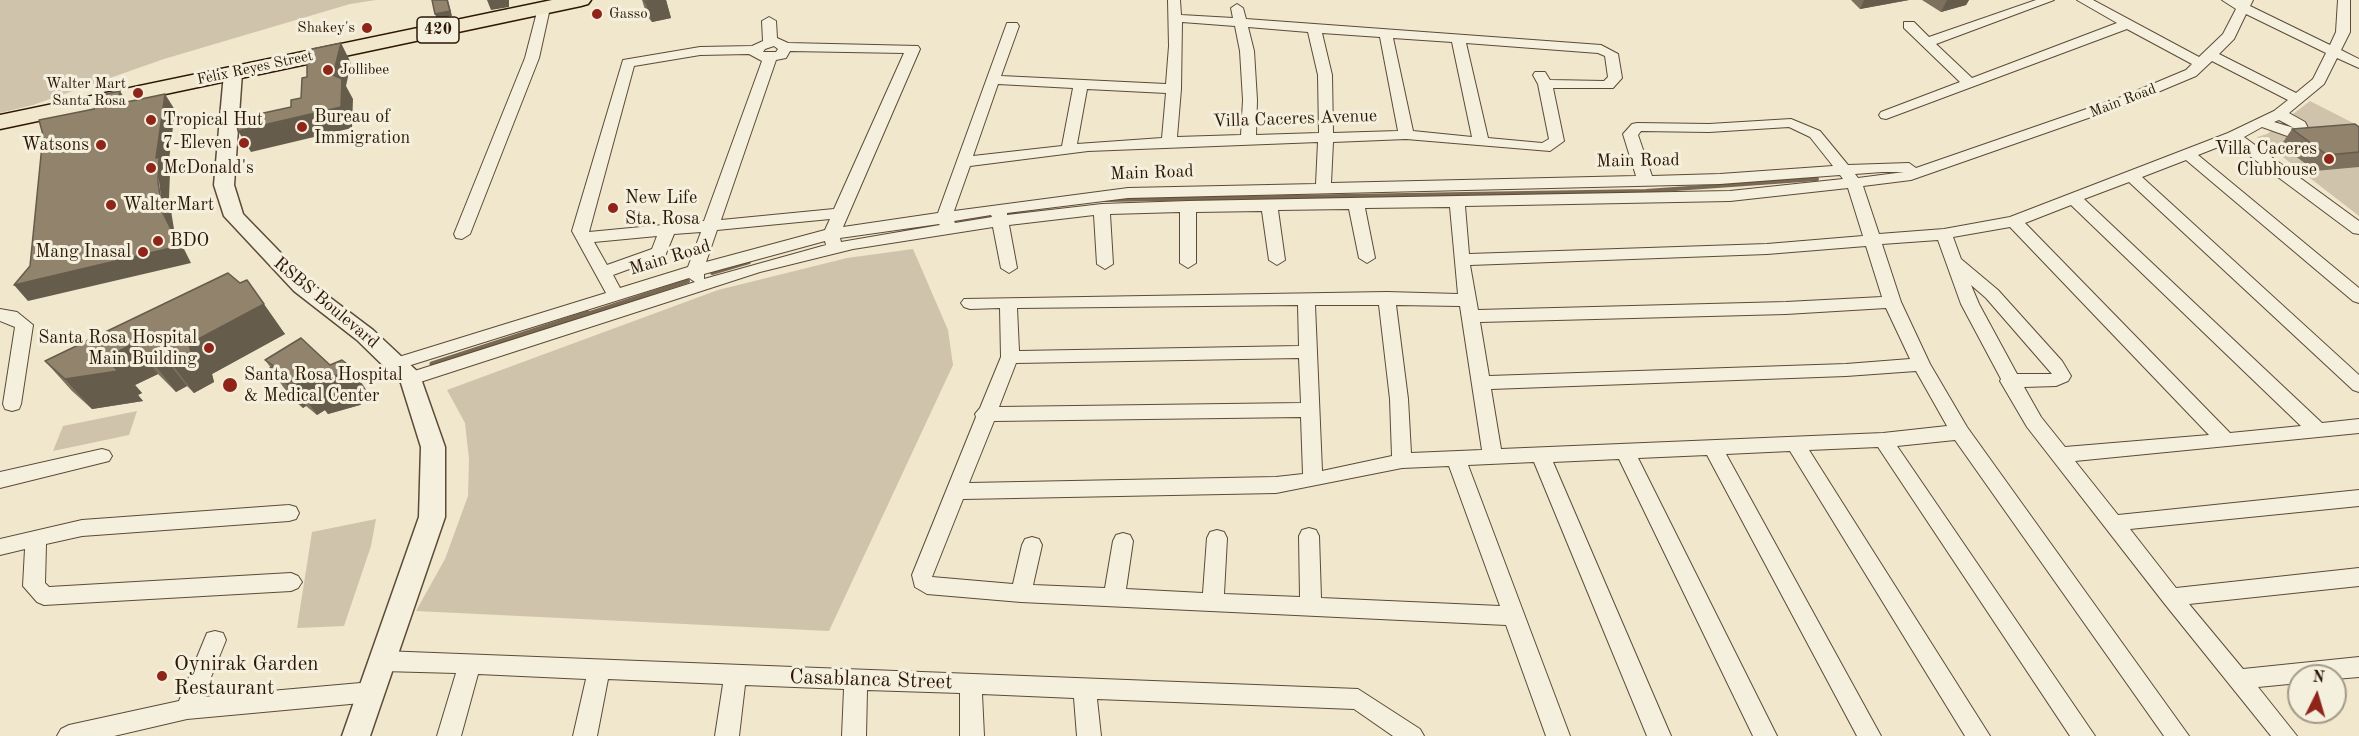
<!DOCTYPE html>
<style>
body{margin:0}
#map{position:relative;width:2359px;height:736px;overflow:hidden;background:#f0e7cd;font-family:"Old Standard TT",serif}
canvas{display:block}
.north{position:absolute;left:2287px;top:664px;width:60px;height:60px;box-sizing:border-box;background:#f5efde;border:2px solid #a49986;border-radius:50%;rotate:5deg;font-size:16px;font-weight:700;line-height:24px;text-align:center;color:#2b1703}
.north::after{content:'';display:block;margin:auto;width:21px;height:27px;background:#8f2418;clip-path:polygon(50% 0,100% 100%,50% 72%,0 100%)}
</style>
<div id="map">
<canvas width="2359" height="736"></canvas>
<div class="north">N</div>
</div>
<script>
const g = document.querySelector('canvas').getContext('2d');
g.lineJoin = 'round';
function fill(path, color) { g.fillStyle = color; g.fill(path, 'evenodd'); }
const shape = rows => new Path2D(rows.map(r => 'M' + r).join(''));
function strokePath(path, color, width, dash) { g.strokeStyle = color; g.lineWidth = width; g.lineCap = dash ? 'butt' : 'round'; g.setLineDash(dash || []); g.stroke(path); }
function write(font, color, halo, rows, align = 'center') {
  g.font = font + ' "Old Standard TT",serif'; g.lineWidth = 6; g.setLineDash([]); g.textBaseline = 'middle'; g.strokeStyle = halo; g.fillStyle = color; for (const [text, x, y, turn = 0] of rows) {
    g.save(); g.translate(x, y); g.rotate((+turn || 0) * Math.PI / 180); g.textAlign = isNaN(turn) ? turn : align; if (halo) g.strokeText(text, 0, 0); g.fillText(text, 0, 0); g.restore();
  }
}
fill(shape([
 [0,0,376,0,350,4,164,59,33,105,0,113],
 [2310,101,2359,126,2359,216,2257,137,2267,134],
 [913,249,948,330,953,365,829,631,416,611,445,559,468,496,469,459,465,423,447,390,718,290,847,258],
 [137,411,129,435,53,451,63,426],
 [376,519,371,546,344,626,297,628,312,532]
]), '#cfc4ab');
strokePath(shape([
 [1105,200,1646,191,1817,179],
 [712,273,749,262],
 [584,315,688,281]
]), '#796953', 4);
strokePath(shape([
 [432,364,588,313]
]), '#796953', 5);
const minor = shape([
 [1168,0,1180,0,1181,15,1233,18,1231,8,1237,4,1243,8,1246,19,1601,45,1618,54,1622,78,1613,88,1553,88,1564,141,1550,151,1406,139,1333,142,1331,183,1636,176,1623,134,1632,124,1637,123,1709,124,1791,119,1820,131,1848,165,1909,163,1916,168,2124,96,2186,70,2192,64,2127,29,1886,119,1881,118,1879,115,1881,112,1960,82,1904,28,1904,22,1914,22,1929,37,2036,0,2054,0,1936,44,1972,78,2117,23,2077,0,2093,0,2199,57,2223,34,2236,9,2222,0,2253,0,2250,6,2330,45,2336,32,2338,0,2350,0,2350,32,2341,50,2359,59,2359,68,2337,58,2324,84,2289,113,2305,122,2310,132,2308,135,2290,137,2262,127,2244,137,2359,221,2359,234,2353,233,2231,142,2198,155,2359,288,2359,303,2353,301,2186,160,2142,177,2359,375,2359,392,2353,390,2129,182,2084,199,2322,423,2359,419,2359,433,2075,461,2118,515,2359,490,2359,506,2130,529,2176,588,2359,568,2359,586,2189,604,2243,669,2359,657,2359,677,2335,679,2335,676,2299,676,2299,683,2258,687,2297,736,2271,736,2164,603,2027,427,2000,381,2001,379,1961,304,1938,240,1882,244,1901,302,1930,364,1967,427,2189,736,2164,736,1955,440,1897,446,2095,736,2070,736,1878,447,1809,450,1990,736,1965,736,1790,451,1726,454,1881,736,1857,736,1707,455,1638,458,1777,736,1753,736,1619,459,1553,462,1671,736,1647,736,1534,462,1468,465,1570,736,1546,736,1506,625,1021,602,927,594,915,587,912,575,976,417,975,414,980,408,1001,357,1000,308,970,309,964,307,961,303,964,299,1387,292,1458,294,1450,207,1365,208,1375,258,1367,263,1359,258,1349,209,1278,210,1285,260,1277,265,1269,260,1262,211,1196,212,1196,263,1188,268,1180,263,1180,212,1110,214,1113,264,1105,269,1097,264,1094,215,1009,225,1017,268,1009,273,1001,268,993,227,853,249,760,272,411,385,405,384,402,379,405,374,695,282,689,278,395,370,389,368,386,364,389,360,606,293,572,231,623,60,700,47,752,46,763,41,762,21,769,17,776,21,777,38,788,43,918,46,920,49,843,227,938,213,1007,23,1017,23,1019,26,1001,76,1166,84,1169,46,1168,0],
 [2246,14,2326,53,2313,79,2296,93,2219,54,2234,39,2246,14],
 [1182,22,1235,26,1240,51,1243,100,1241,135,1177,137,1181,89,1182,22],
 [1248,27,1308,32,1318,75,1319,133,1256,135,1257,100,1254,51,1248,27],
 [1322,33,1380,37,1398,131,1333,133,1332,75,1322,33],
 [1393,38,1452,42,1472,137,1413,131,1393,38],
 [1466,43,1598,53,1605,56,1608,77,1604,81,1550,80,1545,72,1535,72,1533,75,1538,84,1549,139,1542,143,1488,138,1466,43],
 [774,46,778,49,776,52,763,52,765,49,774,46],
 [790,51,904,53,834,209,721,220,776,60,786,58,790,51],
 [749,54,762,61,704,221,589,232,634,66,700,55,749,54],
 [2212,61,2288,100,2274,111,2228,133,2010,217,1944,229,1879,234,1863,186,1911,180,2134,102,2196,76,2212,61],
 [998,84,1073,88,1062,146,973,156,998,84],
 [1087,89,1166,93,1162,138,1077,144,1087,89],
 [2279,120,2294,128,2274,122,2279,120],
 [1789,127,1810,137,1833,166,1720,174,1652,176,1638,135,1641,131,1709,132,1789,127],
 [1318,142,1316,184,1128,188,954,211,970,166,1088,151,1318,142],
 [1882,172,1904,172,1858,178,1855,174,1882,172],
 [1840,175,1843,179,1730,191,1188,201,1102,204,1007,215,1007,213,1128,198,1720,184,1840,175],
 [1848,188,1863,236,1767,244,1469,254,1465,206,1730,201,1848,188],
 [2071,205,2301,426,2230,433,2025,223,2071,205],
 [991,215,992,217,955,223,954,221,991,215],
 [830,219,825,230,706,262,717,230,830,219],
 [939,224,940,225,841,242,840,238,939,224],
 [2010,227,2209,435,2065,447,2041,417,2024,387,2056,386,2068,381,2071,376,2062,361,1998,290,1961,259,1953,237,2010,227],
 [701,232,688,267,620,288,613,275,665,256,674,234,701,232],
 [657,236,652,249,607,265,594,242,657,236],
 [825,241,826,245,704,279,704,274,825,241],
 [1866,246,1882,297,1786,302,1478,310,1470,265,1767,254,1866,246],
 [1971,285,1986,298,2052,374,2017,374,1979,304,1971,285],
 [1298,305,1299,346,1019,351,1017,308,1298,305],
 [1315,305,1379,305,1390,399,1392,456,1322,471,1315,305],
 [1396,305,1460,306,1482,450,1411,453,1408,399,1396,305],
 [1886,308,1910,359,1846,364,1489,376,1480,322,1786,314,1886,308],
 [1299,358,1301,403,999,407,1016,363,1299,358],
 [1916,371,1947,426,1883,433,1501,449,1491,389,1846,376,1916,371],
 [1301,417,1303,474,1276,477,969,483,994,421,1301,417],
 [1449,466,1500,606,1321,598,1319,536,1316,530,1309,528,1302,530,1299,536,1300,597,1224,594,1227,538,1224,532,1217,530,1210,532,1207,538,1203,593,1126,589,1133,541,1130,535,1123,533,1116,535,1113,541,1105,588,1033,585,1042,545,1039,539,1032,537,1025,539,1022,545,1013,584,932,577,963,499,1276,493,1402,468,1449,466],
 [544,4,550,8,539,58,470,234,462,239,456,238,454,234,525,58,538,8,544,4],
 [0,309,17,312,33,325,21,404,19,409,12,411,5,409,3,404,15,327,0,321,0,309],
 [102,449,109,451,112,456,109,461,0,488,0,472,102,449],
 [289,505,296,507,299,513,296,519,289,521,82,536,46,544,45,583,49,587,291,573,298,576,302,582,298,588,291,591,44,605,37,602,23,586,25,549,0,555,0,539,82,520,289,505],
 [215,631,223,633,226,640,203,697,372,682,380,685,383,692,380,699,372,702,187,719,114,736,57,736,61,729,69,725,179,701,207,633,215,631],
 [383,651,1358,689,1420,729,1424,736,1393,736,1354,709,1097,699,1101,736,1077,736,1074,698,982,694,984,736,960,736,960,693,867,690,866,736,842,736,844,689,745,685,739,736,715,736,723,684,608,679,597,736,573,736,586,679,478,674,461,736,437,736,456,673,383,671,375,668,372,661,375,654,383,651]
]);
const tertiary = shape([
 [233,68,242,73,234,185,243,214,308,281,373,330,419,373,445,447,445,517,370,736,342,736,419,517,421,447,401,383,357,340,294,291,224,216,214,185,224,73,233,68]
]);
const primary = shape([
 [552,0,591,0,588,4,581,6,0,129,0,115,552,0]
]);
strokePath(minor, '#5c4b36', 2);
strokePath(tertiary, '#5c4b36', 3);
strokePath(primary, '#2b1703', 3);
fill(minor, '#f5efde');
fill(tertiary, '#f5efde');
fill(primary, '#f0e7cd');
fill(shape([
 [642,0,666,0,671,18,652,22,647,16],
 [1851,0,1909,0,1860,9],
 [1922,0,1969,0,1966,5,1941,12],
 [2359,127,2359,167,2315,171,2281,145,2292,129],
 [240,283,285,334,212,374,214,382,194,393,187,386,176,392,158,374,135,385,142,393,138,395,143,401,92,409,72,391,45,361],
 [265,360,330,365,371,397,360,405,328,414,325,410,317,415,306,406,303,408,291,398,270,368,271,368]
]), '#7d715d');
fill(shape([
 [447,0,448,0,452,16,437,19,435,14],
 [487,0,509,0,509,7,491,10],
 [657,0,666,0,671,18,652,22,645,2],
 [1864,0,1909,0,1860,9],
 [1947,0,1969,0,1966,5,1941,12],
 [341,43,351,63,346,86,353,99,352,128,251,152,238,131,341,107,333,75],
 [120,91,130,107,117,104],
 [165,94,175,110,168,169,170,173,169,198,174,229,191,263,28,301,14,285,163,213,156,158],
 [264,304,285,334,212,374,214,382,194,393,171,363,189,344],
 [134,343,158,374,135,385,142,393,138,395,143,401,92,409,65,379,112,365,110,356],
 [163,356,187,386,176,392,152,361],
 [351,367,371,397,360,405,328,414,325,410,317,415,296,385,305,379],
 [285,376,306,406,303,408,282,378]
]), '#665c4c');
const building = shape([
 [432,0,447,0,450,11,435,14,432,0],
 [644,0,657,0,645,2,644,0],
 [341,43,333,75,342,79,341,107,238,131,236,119,291,107,291,100,301,98,302,78,307,77,307,50,341,43],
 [120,91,117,104,165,94,156,158,159,157,158,182,163,213,179,246,14,285,30,266,43,135,39,120,94,109,97,96,120,91],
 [2355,124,2359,127,2359,152,2327,155,2292,129,2355,124],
 [228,273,240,283,247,280,264,304,189,344,191,352,171,363,163,356,152,361,134,343,110,356,117,363,112,365,118,371,65,379,45,361,228,273],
 [301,338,330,365,342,360,351,367,340,374,307,384,305,379,296,385,285,376,282,378,270,368,274,366,265,360,301,338]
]);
fill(building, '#91836c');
strokePath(building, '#665c4c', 1.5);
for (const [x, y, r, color] of [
 [597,14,6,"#8f2418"],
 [367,28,6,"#8f2418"],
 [328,70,6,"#8f2418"],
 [138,93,6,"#8f2418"],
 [151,120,6,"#8f2418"],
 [302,127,6,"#8f2418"],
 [244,143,6,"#8f2418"],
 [101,145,6,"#8f2418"],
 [2329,159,6,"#8f2418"],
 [151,168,6,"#8f2418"],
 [111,205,6,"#8f2418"],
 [613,208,6,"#8f2418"],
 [158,241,6,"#8f2418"],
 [143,252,6,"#8f2418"],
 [209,348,6,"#8f2418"],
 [230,385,8,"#8f2418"],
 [162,676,6,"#8f2418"]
]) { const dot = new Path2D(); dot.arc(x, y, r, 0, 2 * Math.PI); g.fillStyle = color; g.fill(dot); strokePath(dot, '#f5efde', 2); }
write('15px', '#2b1703', '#f5efde', [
 ["Gasso",609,14],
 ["Shakey's",355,28,"right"],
 ["Jollibee",340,70],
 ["Walter Mart",126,84,"right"],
 ["Santa Rosa",126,101,"right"]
], 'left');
write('15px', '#2b1703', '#f5efde', [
 ["Felix Reyes Street",255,68,-12],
 ["Main Road",2123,101,-21]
]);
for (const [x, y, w] of [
 [438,30,42]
]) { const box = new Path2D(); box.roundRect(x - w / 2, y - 13, w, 26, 4.5); g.fillStyle = '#f5efde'; g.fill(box); strokePath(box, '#2b1703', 1.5); }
write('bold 16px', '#2b1703', null, [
 ["420",438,30]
]);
write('18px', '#2b1703', '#f5efde', [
 ["Bureau of",314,117],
 ["Immigration",314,138],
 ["Tropical Hut",163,120],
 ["7-Eleven",232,143,"right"],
 ["Watsons",89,145,"right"],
 ["Villa Caceres",2317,149,"right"],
 ["Clubhouse",2317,170,"right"],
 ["McDonald's",163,168],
 ["New Life",625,198],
 ["Sta. Rosa",625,219],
 ["WalterMart",123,205],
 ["BDO",170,241],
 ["Mang Inasal",131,252,"right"],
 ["Santa Rosa Hospital",197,338,"right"],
 ["Main Building",197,359,"right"],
 ["Santa Rosa Hospital",244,375],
 ["& Medical Center",244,396]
], 'left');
write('18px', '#2b1703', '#f5efde', [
 ["Villa Caceres Avenue",1295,119,-2],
 ["Main Road",1638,161,-1],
 ["Main Road",1152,173,-2],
 ["Main Road",670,258,-17],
 ["RSBS Boulevard",326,303,40]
]);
write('21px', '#2b1703', '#f5efde', [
 ["Oynirak Garden",174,664],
 ["Restaurant",174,688]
], 'left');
write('21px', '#2b1703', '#f5efde', [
 ["Casablanca Street",871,680,2]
]);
</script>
